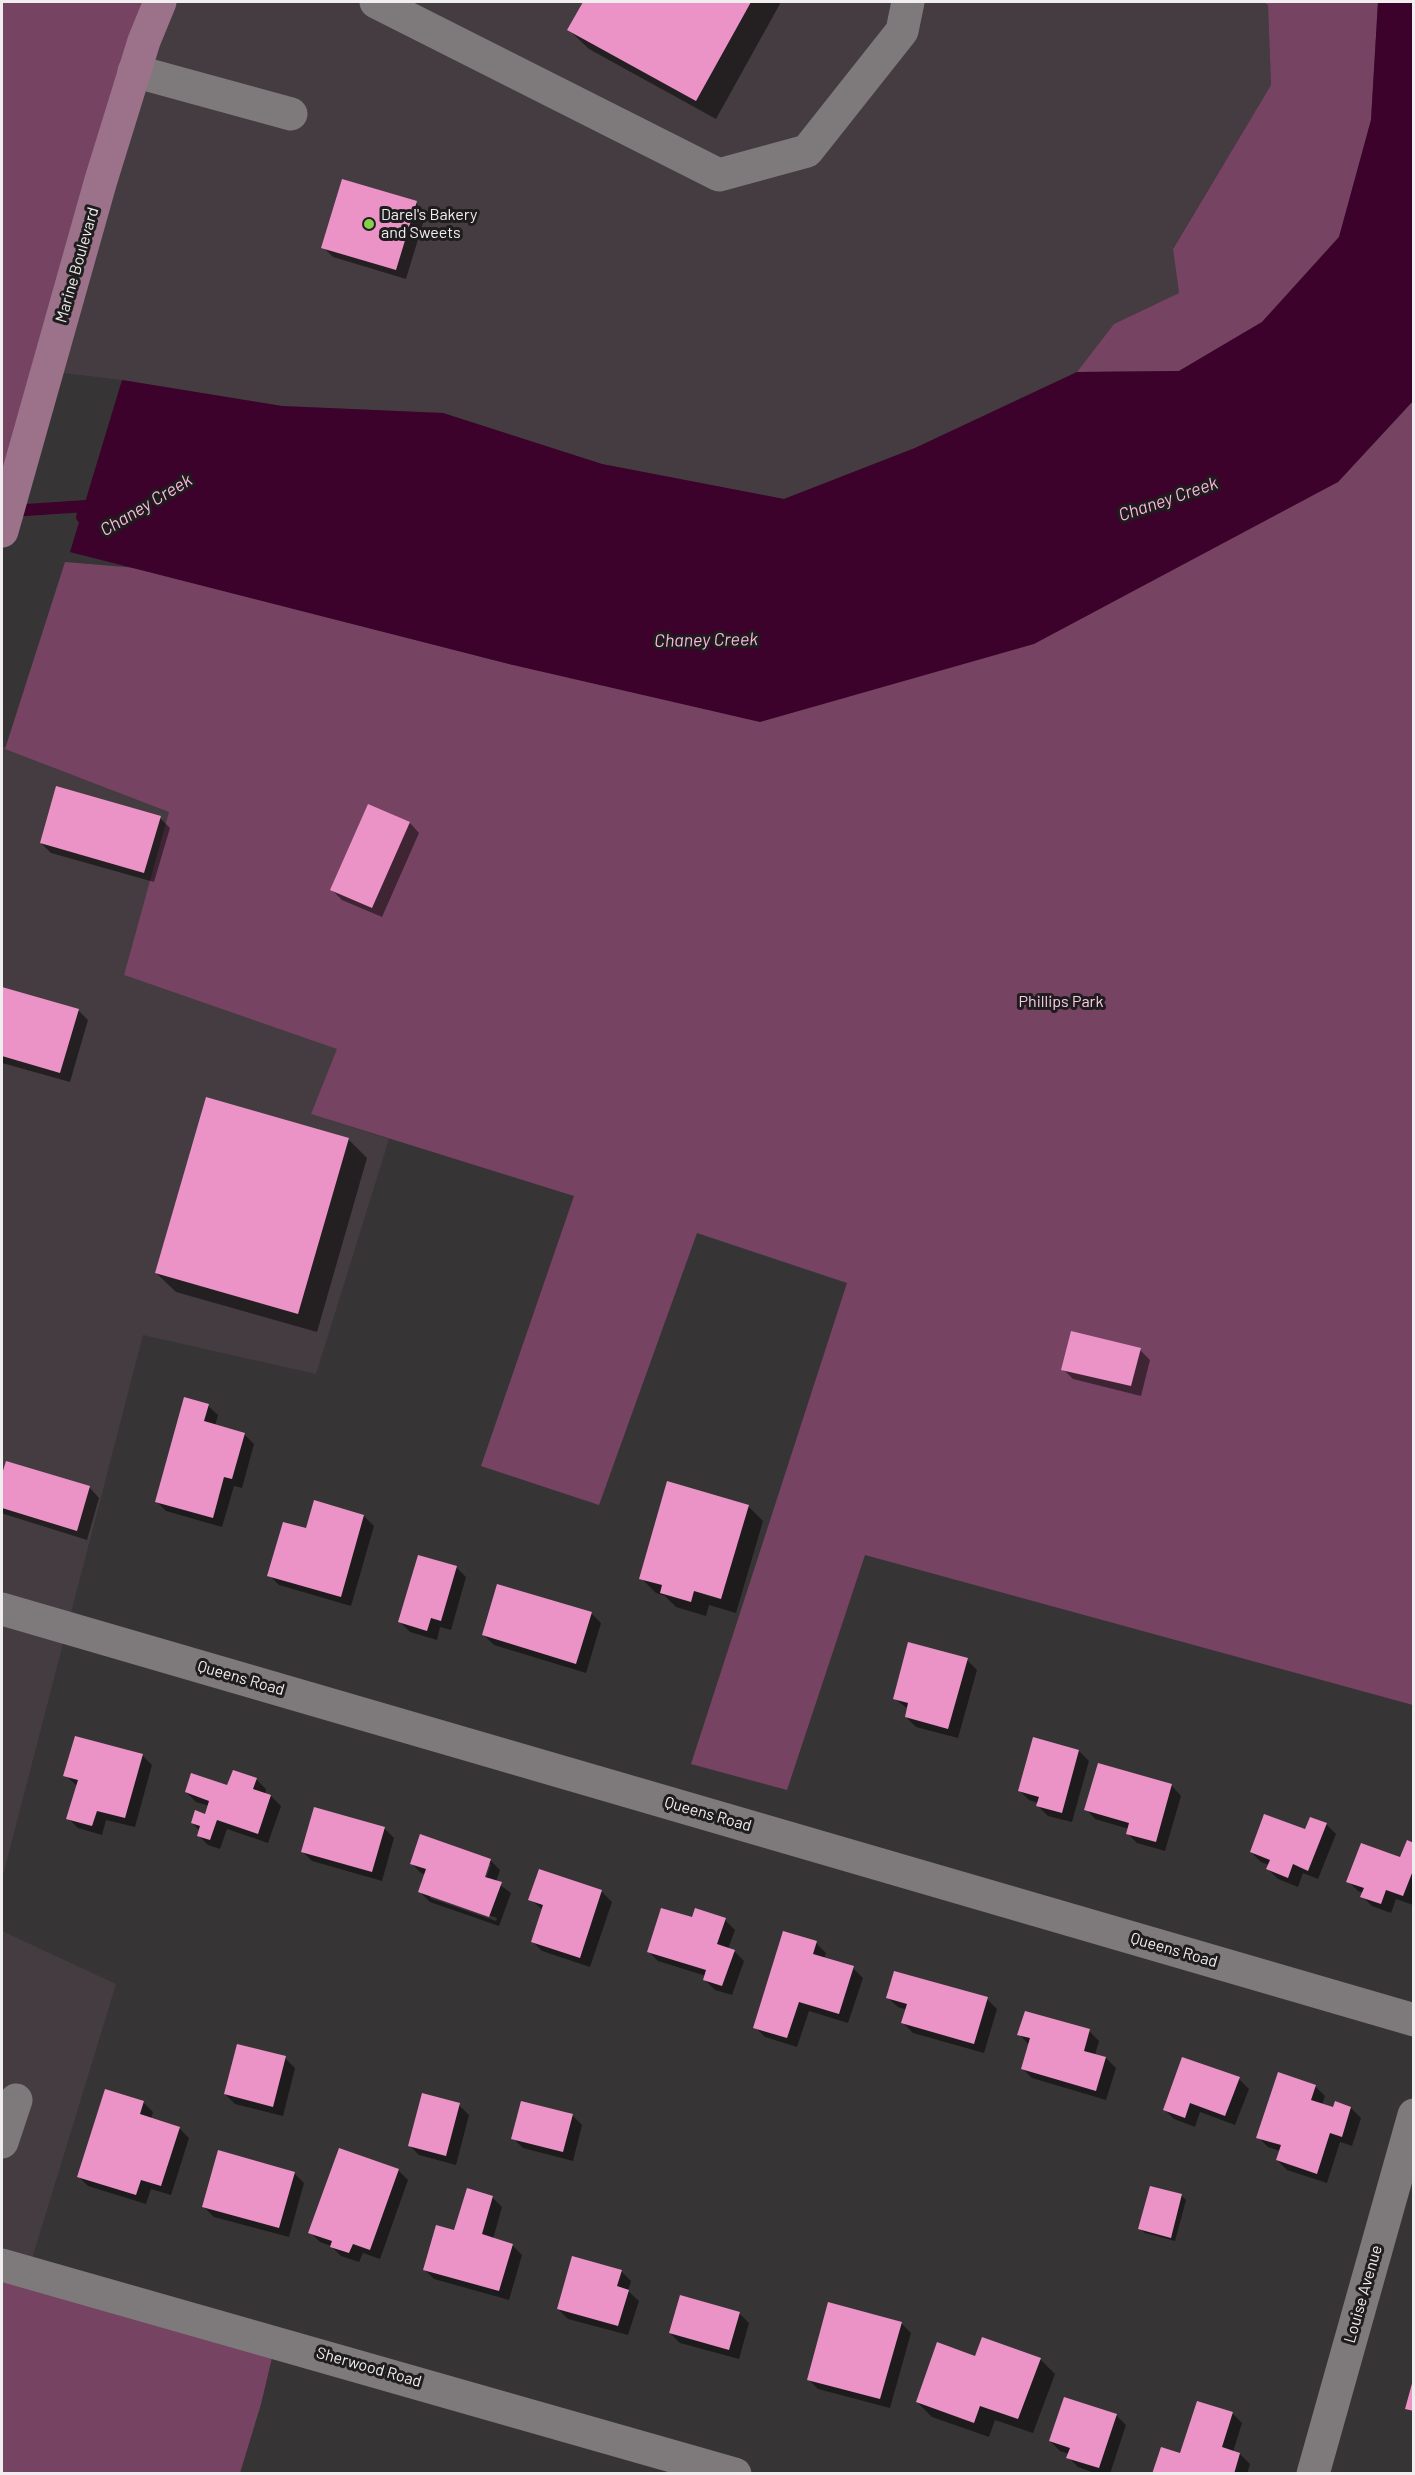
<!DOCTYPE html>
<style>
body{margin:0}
#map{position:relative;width:1415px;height:2475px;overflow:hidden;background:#373436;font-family:Barlow,sans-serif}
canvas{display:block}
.frame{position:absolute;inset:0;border:3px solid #f0eeef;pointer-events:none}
</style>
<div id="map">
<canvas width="1415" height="2475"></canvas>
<div class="frame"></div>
</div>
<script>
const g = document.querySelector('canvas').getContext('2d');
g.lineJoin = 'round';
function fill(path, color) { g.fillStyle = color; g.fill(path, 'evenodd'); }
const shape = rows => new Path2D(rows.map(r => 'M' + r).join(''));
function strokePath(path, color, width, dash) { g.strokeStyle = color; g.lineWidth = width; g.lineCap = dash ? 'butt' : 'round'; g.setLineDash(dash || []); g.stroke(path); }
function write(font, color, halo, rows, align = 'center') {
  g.font = font + ' Barlow,sans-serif'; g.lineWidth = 6; g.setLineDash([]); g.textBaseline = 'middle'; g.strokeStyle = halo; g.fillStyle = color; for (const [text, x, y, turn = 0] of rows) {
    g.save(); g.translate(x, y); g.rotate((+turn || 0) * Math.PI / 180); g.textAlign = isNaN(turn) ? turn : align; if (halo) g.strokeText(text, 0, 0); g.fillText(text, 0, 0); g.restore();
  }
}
fill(shape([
 [160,2,1263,2,1268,5,1271,85,1173,248,1179,293,1114,324,1077,372,915,448,784,499,602,464,443,413,282,406,122,380,47,371],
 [2,746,170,812,124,975,338,1049,311,1114,389,1139,316,1374,143,1335,2,1879],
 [2,1931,116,1984,28,2272,2,2265]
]), '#443c41');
fill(shape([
 [2,2,160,2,2,473],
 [1263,2,1378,2,1371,120,1339,237,1262,322,1179,371,1077,372,1114,324,1179,293,1173,249,1271,85,1268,5],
 [1413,401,1413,1705,865,1555,787,1790,691,1764,847,1283,697,1233,599,1505,481,1466,574,1196,311,1114,337,1049,124,975,169,812,5,749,65,562,137,568,513,665,1338,482],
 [2,2265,276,2341,261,2404,240,2473,2,2473]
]), '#764462');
fill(shape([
 [1378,2,1413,2,1413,401,1338,482,1034,644,760,722,513,665,70,552,122,380,282,406,443,413,602,464,784,499,915,448,1077,372,1179,371,1262,322,1339,237,1371,120]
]), '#3d022b');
fill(shape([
 [585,2,781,2,716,119,589,49,569,30],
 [416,203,426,213,406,279,333,257,323,247],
 [369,806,410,823,419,833,382,917,342,900,332,890],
 [160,818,170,828,154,882,51,853,41,843],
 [3,989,78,1010,88,1020,70,1082,2,1063],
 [348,1139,367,1158,317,1332,176,1292,156,1273],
 [1140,1350,1150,1360,1141,1396,1073,1379,1063,1369],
 [208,1406,218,1415,215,1426,244,1434,254,1444,242,1488,234,1486,222,1527,166,1511,157,1502],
 [7,1463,90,1488,99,1498,87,1540,4,1514,2,1512,2,1479],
 [748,1506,763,1521,736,1613,709,1605,706,1616,676,1607,665,1596,656,1593,641,1578],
 [364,1516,374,1526,351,1606,279,1585,269,1575,307,1530],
 [456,1567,466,1577,451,1630,440,1627,437,1640,410,1632,400,1622],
 [591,1613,601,1623,586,1673,494,1645,484,1635],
 [967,1660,977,1670,958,1738,916,1727,906,1717,908,1709,894,1698],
 [1034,1739,1079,1751,1089,1761,1072,1822,1048,1816,1038,1806,1038,1803,1029,1800,1019,1790],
 [142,1755,152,1765,135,1827,106,1820,102,1835,78,1828,68,1818,77,1786,65,1775],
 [256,1779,266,1789,265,1794,271,1796,281,1806,268,1843,227,1829,220,1849,208,1845,198,1835,200,1831,192,1823,206,1816,209,1806,196,1802,186,1792,228,1787],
 [1172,1786,1181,1796,1165,1851,1137,1843,1127,1833,1129,1829,1095,1819,1086,1809],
 [1326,1824,1336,1834,1318,1879,1303,1873,1298,1887,1278,1879,1268,1869,1269,1865,1261,1862,1251,1852],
 [384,1828,394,1838,382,1881,312,1861,302,1851],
 [1414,1844,1413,1905,1396,1899,1391,1913,1372,1906,1362,1896,1363,1893,1358,1891,1348,1881,1401,1859],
 [490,1860,500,1870,496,1882,511,1893,499,1926,430,1902,420,1892,426,1875,421,1873,411,1863],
 [488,1864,491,1864,484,1884,481,1883],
 [430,1895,497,1918,496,1921,430,1898],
 [540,1871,602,1892,612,1902,590,1967,542,1951,532,1941,543,1910,530,1899],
 [725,1920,735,1930,728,1949,734,1951,744,1961,732,1995,715,1990,705,1980,706,1976,658,1961,648,1951],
 [816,1943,826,1953,824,1959,853,1968,863,1978,848,2023,809,2011,797,2047,765,2037,755,2027],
 [888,1998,987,1999,997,2009,984,2053,913,2033,903,2023,907,2010,898,2007],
 [1089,2031,1099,2041,1095,2055,1106,2058,1116,2068,1106,2100,1032,2078,1023,2069,1029,2045,1019,2034],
 [285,2058,295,2068,283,2116,235,2104,225,2094],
 [1239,2079,1249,2089,1235,2125,1200,2112,1195,2127,1174,2119,1164,2109],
 [1315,2086,1325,2096,1322,2105,1334,2109,1351,2108,1361,2118,1352,2146,1340,2142,1327,2183,1287,2170,1277,2160,1280,2151,1268,2147,1258,2137],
 [143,2102,153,2112,151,2119,179,2128,189,2138,171,2195,151,2189,146,2204,88,2186,78,2176],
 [459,2105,469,2115,456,2165,419,2155,409,2145],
 [572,2115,582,2125,573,2161,523,2148,513,2138],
 [398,2170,408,2180,380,2259,363,2253,359,2262,341,2256,331,2246,320,2242,310,2232],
 [294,2173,304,2183,289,2237,214,2217,204,2207],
 [1181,2195,1186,2200,1175,2241,1145,2233,1140,2229],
 [492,2197,502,2207,493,2239,512,2245,522,2255,509,2300,434,2279,424,2269,455,2232],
 [621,2271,631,2281,628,2291,639,2301,628,2335,568,2319,558,2309],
 [739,2313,749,2323,739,2359,680,2343,670,2333],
 [901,2323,911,2333,890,2408,818,2389,808,2379],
 [976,2357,1040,2359,1055,2374,1033,2433,995,2420,989,2437,932,2417,917,2402],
 [1232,2413,1242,2423,1233,2452,1240,2454,1250,2464,1247,2474,1154,2474],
 [1116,2415,1126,2425,1110,2474,1097,2474,1078,2467,1068,2457,1069,2454,1060,2451,1050,2441]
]), '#0007');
strokePath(shape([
 [11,511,86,506,82,517]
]), '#3d022b', 12);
fill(shape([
 [583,2,751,2,696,101,567,30],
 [342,179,417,201,396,270,321,248],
 [56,786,161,816,144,873,40,843],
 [368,804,410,822,372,908,330,890],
 [2,987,79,1009,60,1073,2,1056],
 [206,1097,349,1138,298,1314,155,1273],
 [1071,1331,1141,1348,1131,1386,1061,1370],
 [184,1397,209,1404,204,1421,245,1433,232,1479,224,1477,213,1518,155,1502],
 [6,1461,90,1486,77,1531,2,1508,2,1474],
 [667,1481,749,1505,721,1599,694,1591,691,1602,660,1593,662,1585,639,1579],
 [314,1500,364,1515,341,1597,267,1576,283,1522,306,1528],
 [418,1555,457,1566,441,1621,431,1618,427,1631,398,1622],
 [497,1584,592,1612,576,1664,482,1635],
 [908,1642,968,1658,948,1729,905,1717,908,1703,893,1699],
 [75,1736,143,1754,125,1818,97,1811,92,1826,66,1819,78,1780,63,1776],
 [1033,1737,1079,1750,1062,1813,1036,1806,1039,1797,1018,1791],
 [1098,1763,1172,1784,1156,1842,1126,1834,1129,1823,1084,1810],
 [233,1770,257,1778,253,1789,271,1795,258,1834,217,1820,210,1840,197,1836,200,1826,191,1823,195,1810,205,1814,209,1801,185,1792,191,1773,227,1785],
 [314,1807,385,1827,372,1872,301,1852],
 [1264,1814,1305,1829,1310,1817,1327,1823,1308,1871,1293,1864,1288,1878,1266,1869,1270,1860,1250,1852],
 [420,1834,491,1859,485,1877,502,1882,489,1917,418,1892,426,1869,410,1864],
 [1407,1840,1414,1843,1414,1868,1403,1896,1386,1890,1381,1904,1360,1897,1364,1888,1346,1882,1361,1843,1400,1857],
 [539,1869,602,1890,580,1958,531,1942,543,1905,528,1900],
 [661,1908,692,1917,695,1908,726,1918,717,1944,735,1950,722,1986,703,1980,706,1970,647,1952],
 [783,1931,817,1941,813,1954,854,1966,839,2014,799,2002,787,2038,753,2028],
 [894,1971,988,1997,974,2044,901,2023,907,2004,886,1998],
 [1025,2011,1090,2029,1084,2051,1106,2057,1096,2091,1021,2069,1030,2038,1017,2035],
 [237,2044,286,2056,273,2107,224,2094],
 [1182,2057,1240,2077,1225,2116,1190,2103,1185,2118,1163,2110],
 [1278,2072,1316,2085,1311,2100,1333,2107,1335,2101,1351,2107,1342,2137,1330,2133,1317,2174,1276,2160,1281,2145,1256,2138],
 [105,2089,144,2101,140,2114,180,2127,161,2186,141,2180,136,2195,77,2177],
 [422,2093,460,2103,446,2156,408,2146],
 [521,2101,573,2114,563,2152,511,2139],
 [339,2148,399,2169,370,2250,353,2244,349,2253,330,2247,332,2241,308,2233],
 [218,2150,295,2172,279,2228,202,2207],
 [1150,2186,1182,2194,1171,2238,1138,2229],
 [467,2188,493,2196,482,2234,513,2244,499,2291,423,2270,436,2225,454,2230],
 [572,2256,622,2270,617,2286,629,2290,618,2326,557,2309],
 [680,2295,740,2312,729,2350,669,2333],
 [828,2302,902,2322,880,2399,807,2380],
 [982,2337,1041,2358,1018,2419,980,2406,974,2423,916,2402,937,2342,975,2356],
 [1413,2380,1414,2380,1414,2411,1405,2409],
 [1064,2397,1117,2414,1099,2468,1066,2458,1070,2448,1049,2441],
 [1197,2401,1233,2412,1222,2447,1240,2453,1234,2474,1152,2474,1161,2447,1180,2453]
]), '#eb92c7');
strokePath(shape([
 [376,2,719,175,807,151,902,31,908,2],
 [134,71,291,114],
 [2,1609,1414,2020],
 [2,2142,16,2100],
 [2,2265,735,2474],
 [1313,2474,1414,2115]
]), '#7e7a7c', 33);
strokePath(shape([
 [2,531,101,180,144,41,160,2]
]), '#9c728a', 33);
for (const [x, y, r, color] of [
 [369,224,6,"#85cf4d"]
]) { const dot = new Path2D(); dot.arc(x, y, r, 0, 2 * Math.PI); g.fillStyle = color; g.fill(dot); strokePath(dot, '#1e1c1d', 2); }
write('16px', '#f0eeef', '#1e1c1d', [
 ["Darel's Bakery",381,215],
 ["and Sweets",381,233]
], 'left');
write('16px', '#f0eeef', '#1e1c1d', [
 ["Marine Boulevard",77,265,-74],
 ["Queens Road",241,1678,16],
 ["Queens Road",708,1814,16],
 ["Queens Road",1174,1950,16],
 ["Louise Avenue",1363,2294,-74],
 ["Sherwood Road",369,2367,16]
]);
write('16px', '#fbcce6', '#1e1c1d', [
 ["Phillips Park",1061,1002]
]);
write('italic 18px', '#fbb7dd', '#1e1c1d', [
 ["Chaney Creek",1168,499,-19],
 ["Chaney Creek",146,505,-31],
 ["Chaney Creek",706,640,-1]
]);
</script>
